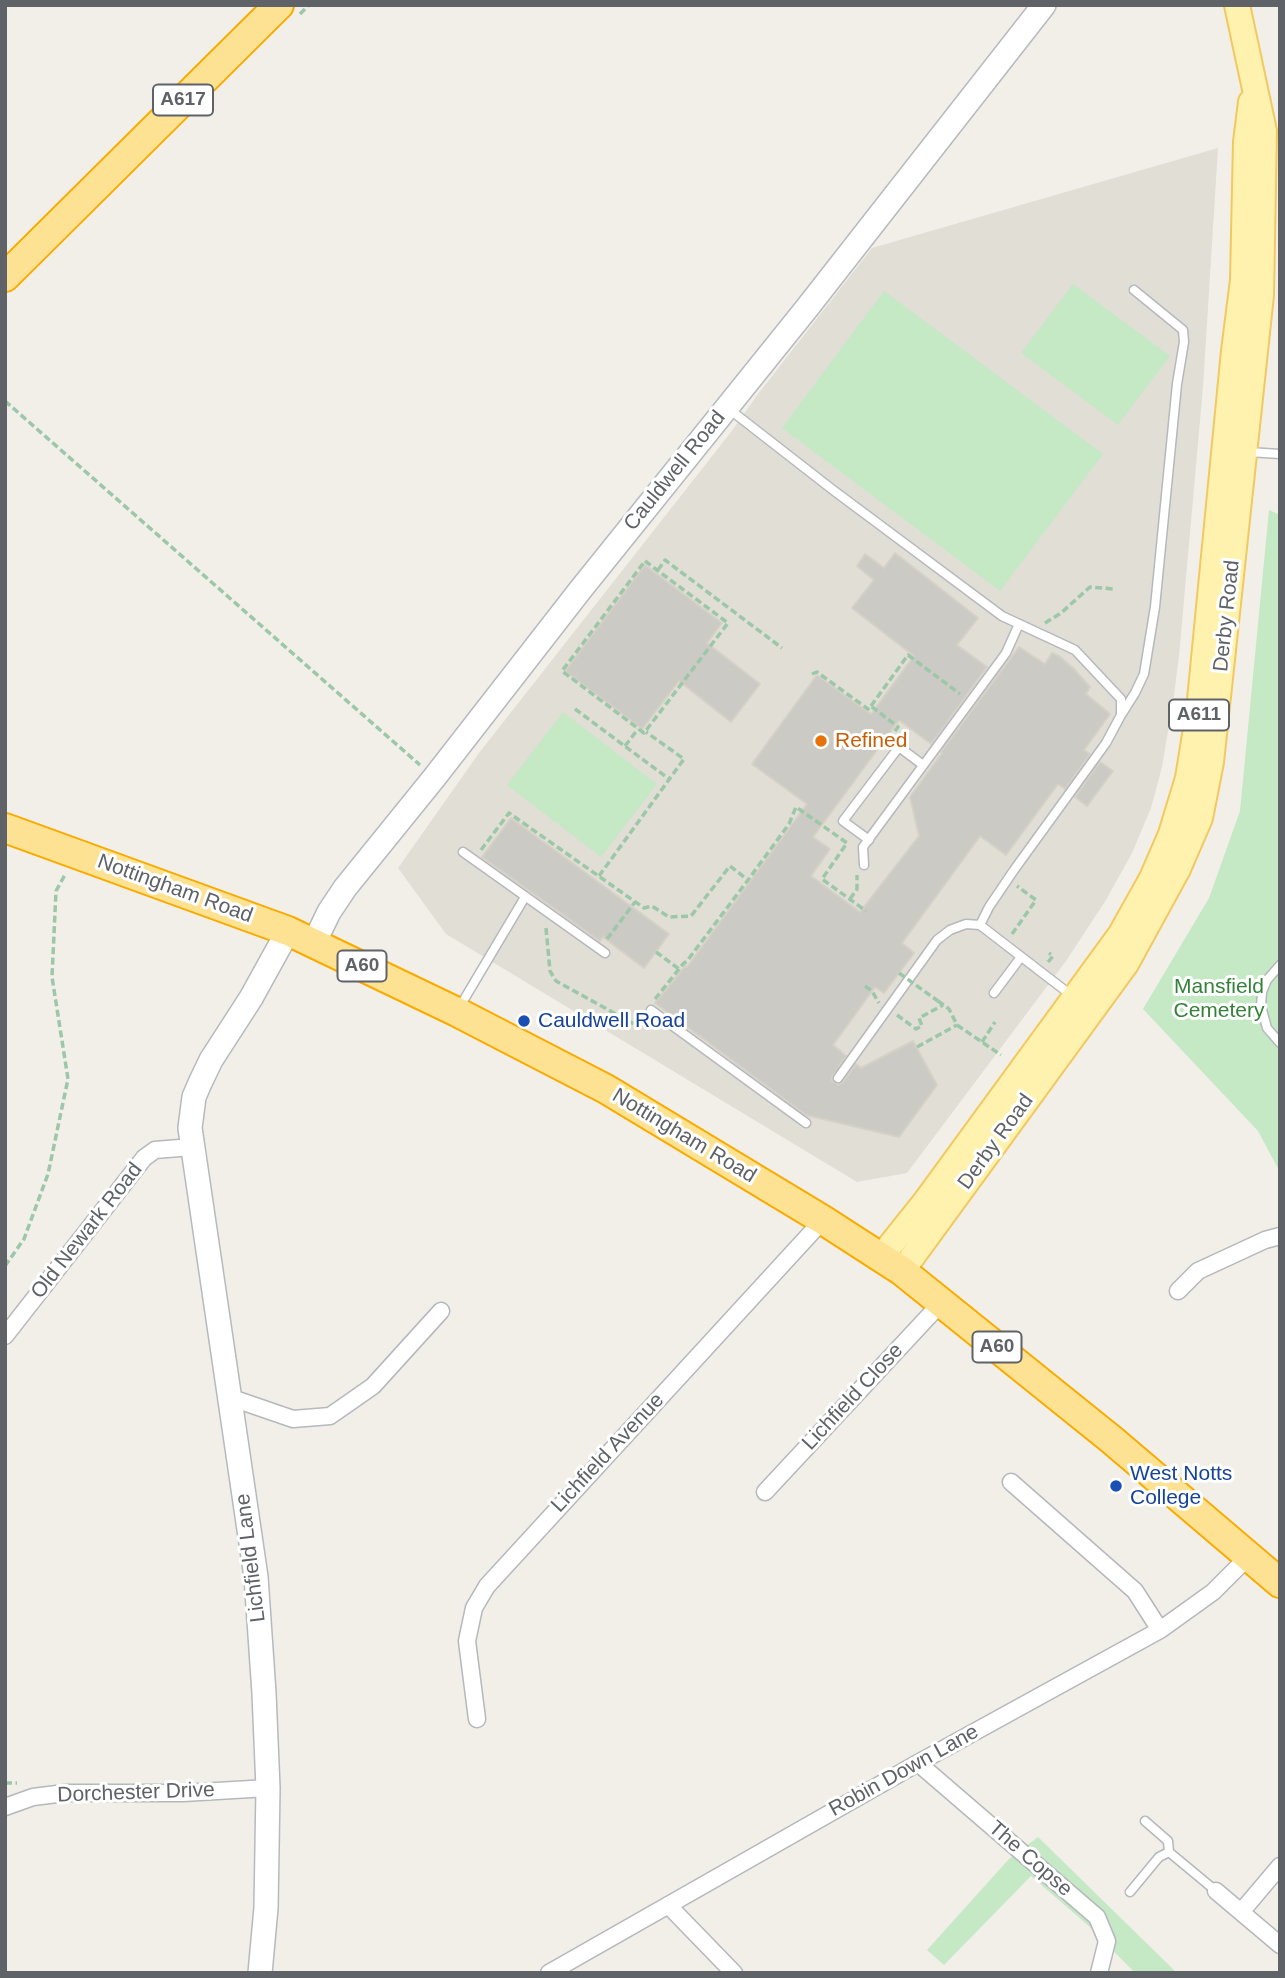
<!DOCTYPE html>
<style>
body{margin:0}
#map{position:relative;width:1285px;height:1978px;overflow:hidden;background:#f1efe8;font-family:Arial,sans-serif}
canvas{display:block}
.frame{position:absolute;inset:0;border:7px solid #5f6368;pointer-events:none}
</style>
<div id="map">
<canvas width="1285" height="1978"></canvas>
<div class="frame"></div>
</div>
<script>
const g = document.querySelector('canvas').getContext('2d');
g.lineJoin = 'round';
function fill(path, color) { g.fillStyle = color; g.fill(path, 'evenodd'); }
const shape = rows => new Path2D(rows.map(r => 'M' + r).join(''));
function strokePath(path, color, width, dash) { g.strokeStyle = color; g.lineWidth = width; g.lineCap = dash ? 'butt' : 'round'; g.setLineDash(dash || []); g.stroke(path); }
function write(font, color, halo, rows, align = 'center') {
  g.font = font + ' Arial,sans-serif'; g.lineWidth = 6; g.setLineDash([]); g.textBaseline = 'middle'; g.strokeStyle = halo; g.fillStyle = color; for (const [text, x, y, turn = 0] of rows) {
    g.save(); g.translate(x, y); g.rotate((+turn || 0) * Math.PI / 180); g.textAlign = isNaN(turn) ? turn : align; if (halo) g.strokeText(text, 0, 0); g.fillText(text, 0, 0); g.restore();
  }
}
fill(shape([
 [1218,148,1203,387,1179,656,1174,695,1162,767,1151,808,1132,853,1106,900,1066,961,907,1173,857,1182,446,934,398,868,479,753,731,432,758,394,872,248]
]), '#e1ded6');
fill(shape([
 [1073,284,1170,356,1118,425,1021,353],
 [884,291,1103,454,1000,591,782,428],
 [1269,510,1280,515,1280,1172,1258,1131,1143,1009,1209,898,1240,811],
 [563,712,657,784,601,857,507,785],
 [1038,1837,1177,1973,1135,1973,1090,1927,1031,1876,944,1965,927,1950,1009,1859]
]), '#c5e8c5');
const building = shape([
 [895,553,978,618,957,645,987,667,931,744,899,720,813,837,830,849,811,876,860,912,919,836,910,797,942,753,941,752,1019,647,1045,664,1052,653,1059,656,1073,668,1090,687,1086,694,1110,714,1084,750,1090,754,1065,789,1058,784,1006,855,980,836,902,943,914,953,884,993,875,987,833,1045,846,1056,832,1077,832,1081,838,1085,843,1082,856,1064,861,1068,913,1041,937,1085,899,1137,806,1115,655,1003,685,966,687,967,807,804,752,764,817,675,871,714,914,656,852,608,874,580,857,566,865,554,884,568,895,553],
 [645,565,722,623,707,643,760,684,731,722,679,681,642,729,565,671,645,565],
 [1100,762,1113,771,1087,806,1075,797,1100,762],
 [511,818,669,934,644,968,603,937,600,941,482,857,511,818]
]);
fill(building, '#cccac5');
strokePath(building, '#d6d1c6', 2);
const lane = shape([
 [729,409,833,490,1002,616,1075,650,1121,699,1121,715,1106,743,1014,870,989,907,980,925],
 [1248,452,1280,454],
 [1121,715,1135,693,1144,674,1155,607,1177,384,1184,342,1183,330,1134,290],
 [869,840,843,821,899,747,923,765],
 [463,852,605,953],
 [864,865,863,847,1006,653,1019,624],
 [1280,965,1267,980,1262,992,1261,1006,1267,1028,1280,1043],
 [994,993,1021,957],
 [459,1008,525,897],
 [651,1010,806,1123],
 [838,1078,937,940,950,930,966,924,980,925,1071,995],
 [1145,1821,1168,1841,1169,1852],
 [1130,1892,1159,1857,1169,1852,1216,1891]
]);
const street = shape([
 [1178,1291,1198,1271,1265,1240,1280,1236],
 [5,1336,144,1158,155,1150,192,1147],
 [229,1397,293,1419,330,1416,373,1386,441,1311],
 [1011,1482,1135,1591,1160,1630],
 [765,1492,942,1302],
 [477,1719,467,1641,474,1608,487,1586,823,1220],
 [918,1763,1097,1917,1107,1941,1099,1973],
 [5,1807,33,1797,65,1793,183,1793,268,1788],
 [1216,1891,1280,1945],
 [668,1905,734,1973],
 [1241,1912,1280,1866],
 [549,1973,918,1763,1160,1630,1213,1592,1248,1557]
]);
const secondary = shape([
 [314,943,329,912,345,888,434,778,581,589,807,308,1044,5],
 [260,1973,266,1908,268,1788,264,1693,256,1577,190,1128,194,1097,200,1083,211,1060,251,998,288,931]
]);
const primary = shape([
 [881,1257,925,1202,1120,935,1152,878,1171,834,1188,778,1199,710,1234,351,1243,280,1246,142,1251,102],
 [902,1271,1126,964,1178,869,1200,818,1211,762,1261,295,1264,131,1237,5]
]);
const highway = shape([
 [5,277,279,5],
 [5,828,288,931,457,1012,606,1089,823,1220,902,1271,1112,1440,1280,1583]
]);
strokePath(lane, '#b5b8bc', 11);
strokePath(street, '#b5b8bc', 19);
strokePath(secondary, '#b6babf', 26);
strokePath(primary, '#f2c960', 28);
strokePath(highway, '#f9ab00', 32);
strokePath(shape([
 [300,14,309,5],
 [5,401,420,765],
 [645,561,728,623,644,733,562,671,645,561],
 [658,570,665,560,782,648],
 [1045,623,1061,613,1090,587,1114,589],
 [812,674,817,672,868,709,871,706,898,727,892,735],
 [871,706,908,655,960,694],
 [575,709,669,779],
 [625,746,638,729],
 [481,850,509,813,644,908,652,906,669,917,691,916,730,866,748,880],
 [599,876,684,759,646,732],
 [850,899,857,889,857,875],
 [546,928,550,971,556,981,634,1024,641,1021,644,1018],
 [1012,934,1036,900,1017,886],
 [607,939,635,902],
 [656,952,679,969],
 [1048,962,1053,956,1049,953],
 [865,986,872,991,879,1003],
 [655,999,683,964,687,961,748,880,789,824,796,807,847,843,822,879,866,911],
 [938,1001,949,1009,957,1025,1001,1055],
 [897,1015,916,1029,922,1026,919,1018,943,1005],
 [982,1042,995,1022],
 [917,1047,957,1025],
 [5,1266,24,1239,48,1174,68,1079,52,977,56,891,66,873],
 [5,1783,17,1783]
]), '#9cc7a9', 3.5, [7, 3.5]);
strokePath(lane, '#fff', 8);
strokePath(street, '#fff', 16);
strokePath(secondary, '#fff', 23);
strokePath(primary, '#fff2af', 24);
strokePath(highway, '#fde293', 28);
strokePath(shape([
 [899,973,938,1001]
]), '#9cc7a9', 3.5, [7, 3.5]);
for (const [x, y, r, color] of [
 [821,741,7,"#e8710a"],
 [524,1021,7,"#1a4fb4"],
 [1116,1486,7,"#1a4fb4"]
]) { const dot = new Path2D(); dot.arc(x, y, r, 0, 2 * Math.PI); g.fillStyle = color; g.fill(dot); strokePath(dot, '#fff', 2.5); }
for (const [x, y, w] of [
 [183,100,60],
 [1199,715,60],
 [362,966,49],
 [997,1347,49]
]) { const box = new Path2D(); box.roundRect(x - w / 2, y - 15.5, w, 31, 5); g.fillStyle = '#fff'; g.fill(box); strokePath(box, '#5f6368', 2); }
write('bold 19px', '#5f6368', null, [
 ["A617",183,100],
 ["A611",1199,715],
 ["A60",362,966],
 ["A60",997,1347]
]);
write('21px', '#5f6368', '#fff', [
 ["Cauldwell Road",675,471,-51],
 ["Derby Road",1227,616,-84],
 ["Nottingham Road",175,889,20],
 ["Nottingham Road",684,1136,31],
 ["Derby Road",996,1142,-54],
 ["Old Newark Road",87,1231,-52],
 ["Lichfield Close",853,1397,-47],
 ["Lichfield Avenue",608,1453,-47],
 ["Lichfield Lane",251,1558,-97],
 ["Robin Down Lane",904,1771,-29],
 ["Dorchester Drive",136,1793,-2],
 ["The Copse",1030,1859,41]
]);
write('21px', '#c56008', '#fff', [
 ["Refined",835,741]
], 'left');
write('21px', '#348238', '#fff', [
 ["Mansfield",1219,987],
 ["Cemetery",1219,1011]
]);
write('21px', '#164399', '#fff', [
 ["Cauldwell Road",538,1021],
 ["West Notts",1130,1474],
 ["College",1130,1498]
], 'left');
</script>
